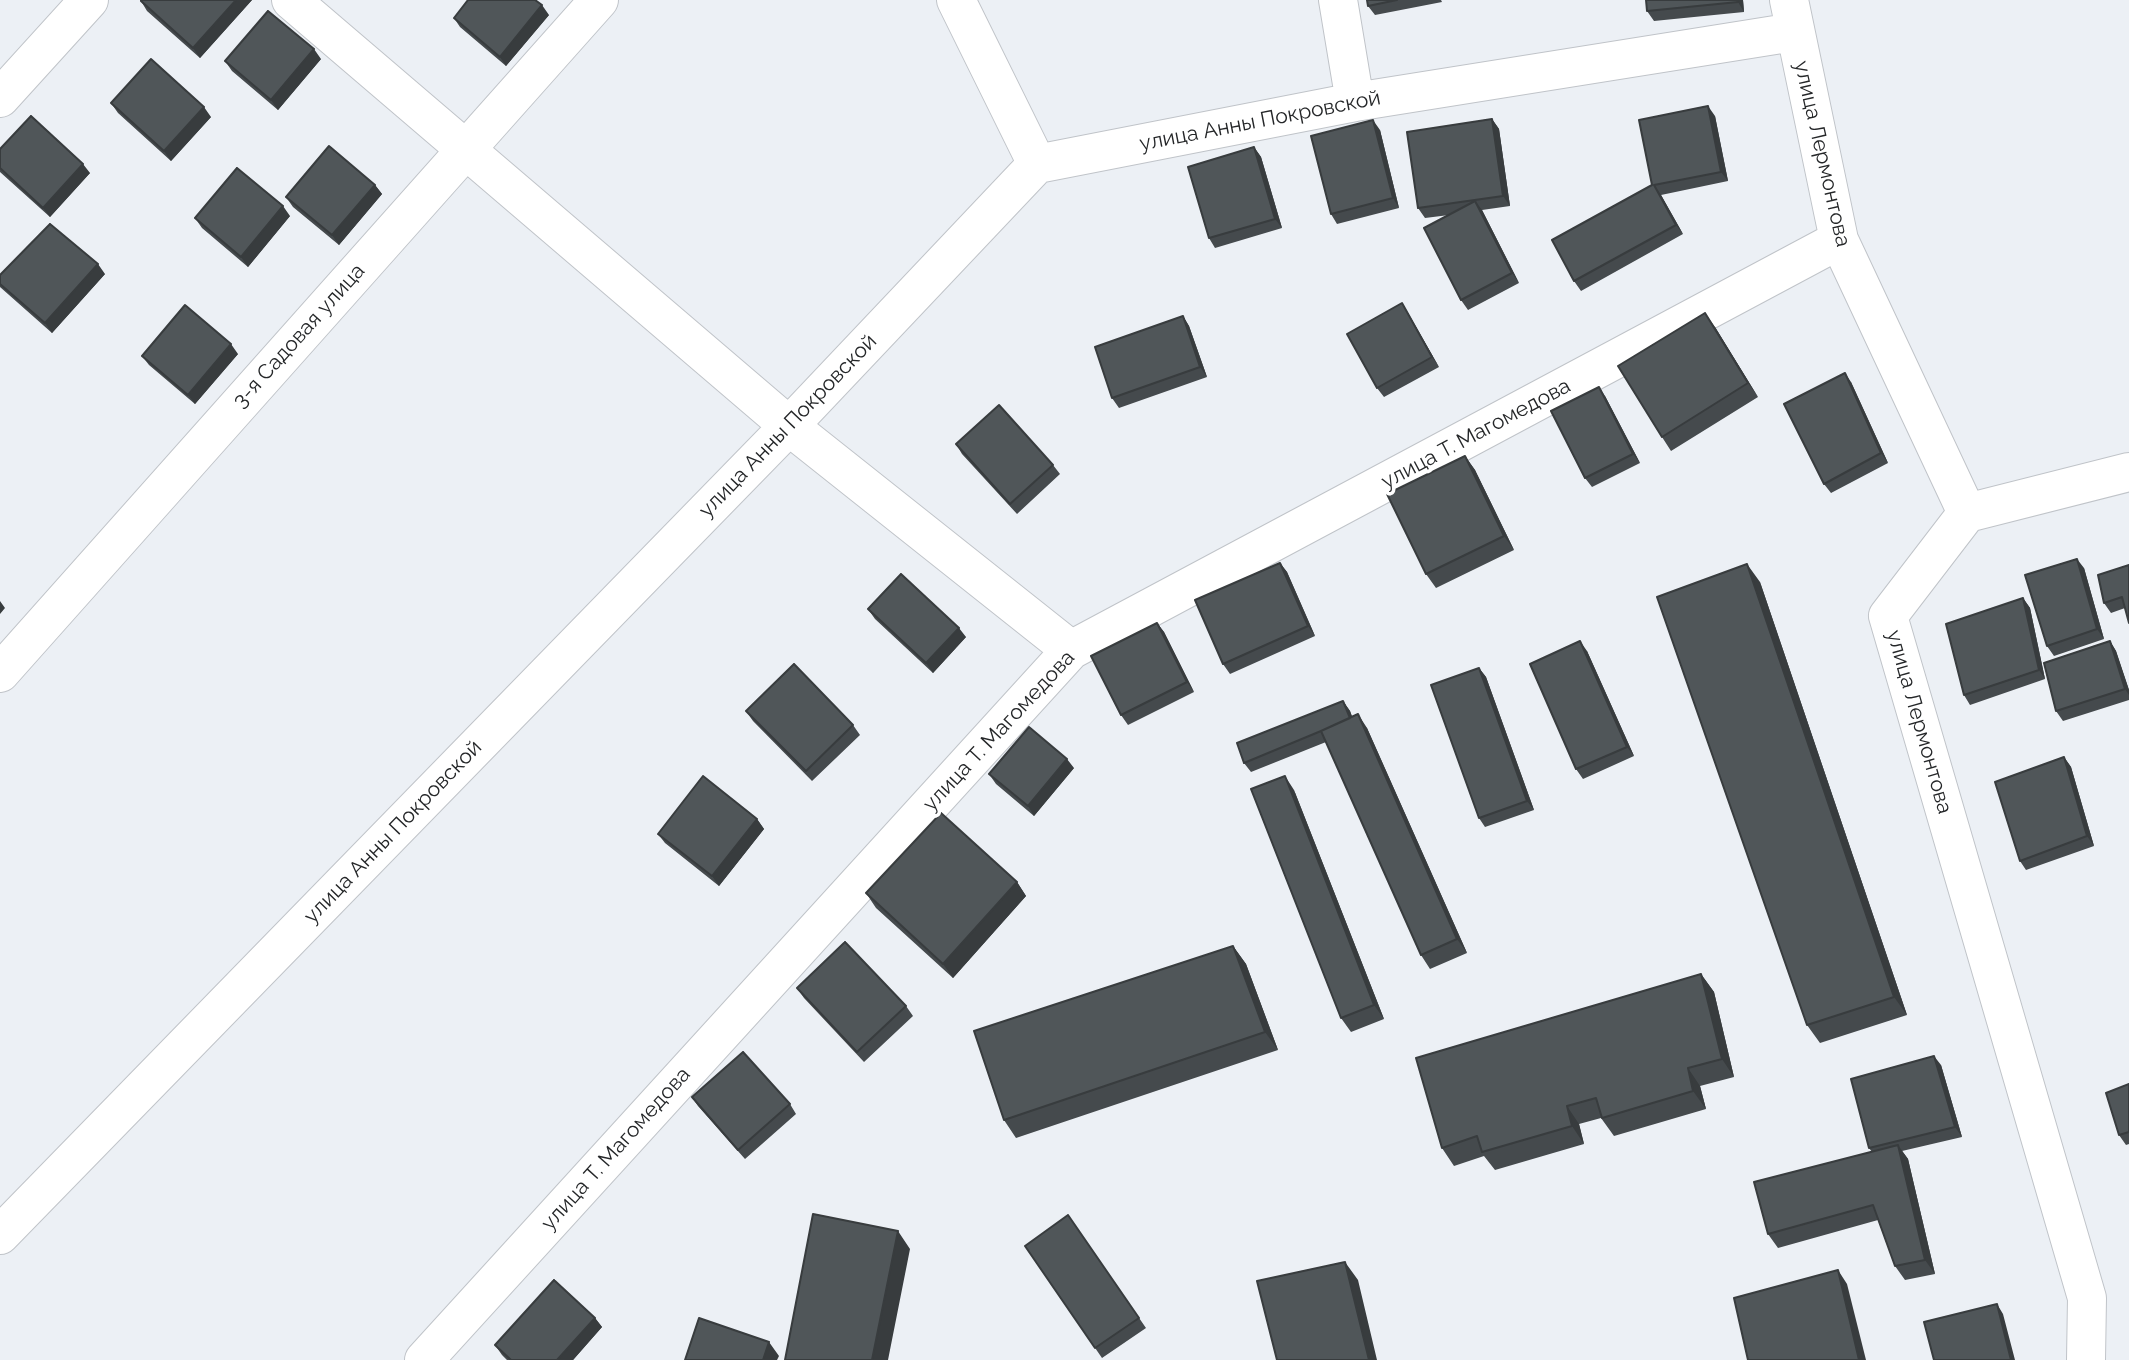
<!DOCTYPE html>
<meta charset="utf-8">
<style>
body{margin:0}
canvas{display:block;background:#ecf0f5}
</style>
<canvas width="2129" height="1360"></canvas>
<script>
const g = document.querySelector('canvas').getContext('2d');
g.lineJoin = 'round';
const shape = rows => new Path2D(rows.map(r => 'M' + r).join(''));
function strokePath(path, color, width, dash) { g.strokeStyle = color; g.lineWidth = width; g.lineCap = dash ? 'butt' : 'round'; g.setLineDash(dash || []); g.stroke(path); }
function fill(path, color) { g.fillStyle = color; g.fill(path, 'evenodd'); }
function write(font, color, halo, rows, align = 'center') {
  g.font = font + ' Raleway,sans-serif'; g.lineWidth = 7; g.setLineDash([]); g.textBaseline = 'middle'; g.strokeStyle = halo; g.fillStyle = color; for (const [text, x, y, turn = 0] of rows) {
    g.save(); g.translate(x, y); g.rotate((+turn || 0) * Math.PI / 180); g.textAlign = isNaN(turn) ? turn : align; if (halo) g.strokeText(text, 0, 0); g.fillText(text, 0, 0); g.restore();
  }
}
const minor = shape([
 [291,0,789,426,1071,650],
 [956,0,1037,164],
 [1338,0,1355,102],
 [1789,0,1839,240,1967,513],
 [0,98,89,0],
 [1967,513,1888,616,2087,1298,2086,1360],
 [1967,513,2129,472],
 [0,673,599,0],
 [0,1235,789,426,1037,164,1355,102,1794,32],
 [424,1360,1071,650,1839,240]
]);
strokePath(minor, '#c0c4c9', 40);
strokePath(minor, '#fff', 38);
fill(shape([
 [252,0,200,58,147,11,141,1],
 [1367,0,1441,0,1442,2,1375,15,1368,6],
 [1646,0,1743,0,1744,12,1654,21,1647,11],
 [549,15,506,66,460,27,454,18],
 [321,59,278,110,232,71,225,61],
 [111,103,211,117,171,161,118,113],
 [1715,116,1728,181,1661,195,1683,234,1581,291,1574,281,1652,185],
 [1492,119,1499,129,1510,206,1482,210,1519,283,1468,310,1461,300,1449,215,1425,218,1418,208],
 [1380,130,1399,208,1337,224,1331,214],
 [1254,147,1261,157,1282,228,1215,248,1209,238],
 [0,149,90,173,50,217,0,172],
 [375,185,382,194,339,245,293,207,286,197],
 [290,216,248,267,202,228,195,218],
 [105,274,52,333,0,287,0,275],
 [1408,313,1439,367,1384,397,1377,388],
 [1183,316,1189,326,1207,377,1119,408,1112,398],
 [1715,327,1758,397,1671,451,1662,437],
 [238,354,195,404,149,365,142,356],
 [1851,382,1888,463,1831,493,1824,484],
 [1605,396,1640,463,1592,487,1585,478],
 [956,444,1053,465,1060,474,1017,514,962,454],
 [1465,456,1475,470,1514,550,1436,588,1426,574],
 [1280,563,1287,572,1315,636,1230,674,1223,664],
 [2129,565,2125,608,2111,613,2104,603],
 [2084,568,2104,639,2054,656,2047,646],
 [1760,582,1907,1015,1820,1043,1807,1025],
 [2023,598,2030,608,2045,679,1970,705,1964,695],
 [868,609,966,637,933,673,875,619],
 [1157,623,1164,632,1194,692,1128,725,1121,715],
 [2110,641,2116,651,2129,690,2129,700,2063,721,2056,711],
 [1587,651,1634,756,1583,779,1576,769],
 [1479,668,1486,677,1534,810,1485,827,1479,818],
 [1343,701,1350,711,1352,717,1367,728,1467,953,1430,969,1421,955,1326,742,1251,772,1244,763],
 [746,711,853,725,860,735,812,781,753,721],
 [2064,757,2071,767,2094,846,2026,870,2020,861],
 [1074,768,1034,816,996,784,989,774],
 [1294,790,1384,1019,1351,1032,1341,1018],
 [757,819,764,829,719,886,665,843,658,834],
 [1017,882,1026,896,953,978,876,908,866,893],
 [1233,946,1246,964,1278,1050,1016,1138,1004,1120],
 [1701,974,1714,992,1734,1077,1700,1086,1706,1109,1614,1136,1601,1118,1579,1124,1584,1144,1495,1170,1484,1156,1454,1166,1442,1148],
 [797,988,906,1006,913,1016,864,1062,804,998],
 [1941,1065,1962,1137,1902,1151,1908,1159,1935,1274,1905,1280,1895,1266,1878,1220,1778,1248,1768,1234,1872,1152,1869,1148],
 [2129,1084,2129,1144,2126,1145,2119,1135],
 [692,1097,790,1104,796,1114,745,1159,698,1106],
 [1068,1215,1146,1328,1102,1358,1025,1246],
 [595,1318,602,1327,573,1360,507,1360,502,1355,495,1345]
]), '#454a4d');
fill(shape([
 [236,0,252,0,200,58,193,48],
 [1737,0,1743,0,1744,12,1738,2],
 [542,5,549,15,506,66,500,57],
 [314,49,321,59,278,110,271,100],
 [1708,106,1715,116,1728,181,1721,172],
 [204,107,211,117,171,161,164,151],
 [1492,119,1499,129,1510,206,1503,196],
 [1373,120,1380,130,1399,208,1393,198],
 [1254,147,1261,157,1282,228,1275,219],
 [83,164,90,173,50,217,43,208],
 [375,185,382,194,339,245,332,235],
 [1654,185,1661,195,1683,234,1676,225],
 [1475,201,1482,210,1519,283,1512,273],
 [283,206,290,216,248,267,241,257],
 [98,264,105,274,52,333,45,323],
 [1402,303,1408,313,1439,367,1432,357],
 [1705,313,1715,327,1758,397,1748,383],
 [1183,316,1189,326,1207,377,1200,367],
 [231,344,238,354,195,404,188,395],
 [1845,373,1851,382,1888,463,1881,453],
 [1599,387,1605,396,1640,463,1633,454],
 [1465,456,1475,470,1514,550,1504,536],
 [2077,559,2084,568,2104,639,2097,629],
 [1280,563,1287,572,1315,636,1308,626],
 [1747,564,1760,582,1907,1015,1894,997],
 [2023,598,2030,608,2045,679,2039,670],
 [0,601,5,608,0,614],
 [1157,623,1164,632,1194,692,1187,682],
 [959,628,966,637,933,673,926,663],
 [1580,641,1587,651,1634,756,1627,747],
 [2110,641,2116,651,2129,690,2129,695,2125,689],
 [1479,668,1486,677,1534,810,1527,801],
 [1343,701,1350,711,1357,729,1351,720],
 [1358,714,1367,728,1467,953,1457,939],
 [2064,757,2071,767,2094,846,2087,836],
 [1067,759,1074,768,1034,816,1028,806],
 [1285,776,1294,790,1384,1019,1374,1005],
 [757,819,764,829,719,886,712,876],
 [1017,882,1026,896,953,978,943,964],
 [1233,946,1246,964,1278,1050,1265,1032],
 [1701,974,1714,992,1734,1077,1722,1059],
 [1934,1056,1941,1065,1962,1137,1955,1127],
 [1688,1068,1700,1086,1706,1109,1693,1091],
 [1567,1106,1579,1124,1584,1144,1572,1126],
 [1898,1145,1908,1159,1935,1274,1925,1260],
 [898,1231,910,1249,888,1360,872,1360],
 [1345,1262,1358,1280,1377,1360,1369,1360],
 [1838,1270,1847,1284,1866,1360,1859,1360],
 [1997,1304,2003,1314,2015,1360,2011,1360],
 [595,1318,602,1327,573,1360,557,1360],
 [769,1342,779,1356,777,1360,763,1360]
]), '#383c3e');
const building = shape([
 [141,0,236,0,193,48,141,1,141,0],
 [468,0,535,0,542,5,500,57,454,18,468,0],
 [1367,0,1397,0,1368,6,1367,0],
 [1646,0,1737,0,1738,2,1647,11,1646,0],
 [268,11,314,49,271,100,225,61,268,11],
 [151,59,204,107,164,151,111,103,151,59],
 [1708,106,1721,172,1654,185,1676,225,1574,281,1552,240,1652,185,1639,120,1708,106],
 [31,116,83,164,43,208,0,168,0,149,31,116],
 [1492,119,1503,196,1418,208,1407,132,1492,119],
 [1373,120,1393,198,1331,214,1311,136,1373,120],
 [329,146,375,185,332,235,286,197,329,146],
 [1254,147,1275,219,1209,238,1188,167,1254,147],
 [237,168,283,206,241,257,195,218,237,168],
 [1475,201,1512,273,1461,300,1424,228,1475,201],
 [50,224,98,264,45,323,0,284,0,275,50,224],
 [1402,303,1432,357,1377,388,1347,334,1402,303],
 [185,305,231,344,188,395,142,356,185,305],
 [1705,313,1748,383,1662,437,1618,366,1705,313],
 [1183,316,1200,367,1112,398,1095,347,1183,316],
 [1845,373,1881,453,1824,484,1784,404,1845,373],
 [1599,387,1633,454,1585,478,1551,411,1599,387],
 [999,405,1053,465,1010,504,956,444,999,405],
 [1465,456,1504,536,1426,574,1387,494,1465,456],
 [2077,559,2097,629,2047,646,2025,575,2077,559],
 [1280,563,1308,626,1223,664,1195,600,1280,563],
 [1747,564,1894,997,1807,1025,1657,597,1747,564],
 [2129,565,2129,623,2122,597,2104,603,2098,575,2129,565],
 [901,574,959,628,926,663,868,609,901,574],
 [2023,598,2039,670,1964,695,1946,624,2023,598],
 [1157,623,1187,682,1121,715,1091,656,1157,623],
 [1580,641,1627,747,1576,769,1530,664,1580,641],
 [2110,641,2125,689,2056,711,2044,663,2110,641],
 [794,664,853,725,806,771,746,711,794,664],
 [1479,668,1527,801,1479,818,1431,685,1479,668],
 [1343,701,1350,718,1321,731,1244,763,1237,743,1343,701],
 [1358,714,1457,939,1421,955,1321,731,1358,714],
 [1029,727,1067,759,1028,806,989,774,1029,727],
 [2064,757,2087,836,2020,861,1995,782,2064,757],
 [703,776,757,819,712,876,658,834,703,776],
 [1285,776,1374,1005,1341,1018,1251,789,1285,776],
 [941,813,1017,882,943,964,866,893,941,813],
 [845,942,906,1006,857,1052,797,988,845,942],
 [1233,946,1265,1032,1004,1120,974,1031,1233,946],
 [1701,974,1722,1059,1688,1068,1693,1091,1602,1118,1596,1098,1567,1106,1572,1126,1482,1152,1477,1136,1442,1148,1416,1058,1701,974],
 [743,1052,790,1104,738,1150,692,1097,743,1052],
 [1934,1056,1955,1127,1869,1148,1851,1079,1934,1056],
 [2129,1084,2129,1132,2119,1135,2106,1093,2129,1084],
 [1898,1145,1925,1260,1895,1266,1873,1205,1768,1234,1754,1182,1898,1145],
 [813,1214,898,1231,872,1360,785,1360,813,1214],
 [1068,1215,1139,1318,1095,1348,1025,1246,1068,1215],
 [1345,1262,1369,1360,1277,1360,1257,1281,1345,1262],
 [1838,1270,1859,1360,1748,1360,1734,1298,1838,1270],
 [554,1280,595,1318,557,1360,511,1360,495,1345,554,1280],
 [1997,1304,2011,1360,1934,1360,1924,1322,1997,1304],
 [699,1318,769,1342,763,1360,685,1360,699,1318]
]);
fill(building, '#505659');
strokePath(building, '#383c3e', 2);
write('21px', '#252729', '#fff', [
 ["улица Анны Покровской",1260,121,-11],
 ["улица Лермонтова",1822,154,77],
 ["3-я Садовая улица",299,336,-48],
 ["улица Анны Покровской",788,426,-46],
 ["улица Т. Магомедова",1476,434,-28],
 ["улица Лермонтова",1919,722,74],
 ["улица Т. Магомедова",999,731,-47],
 ["улица Анны Покровской",393,832,-46],
 ["улица Т. Магомедова",616,1149,-48]
]);
</script>
